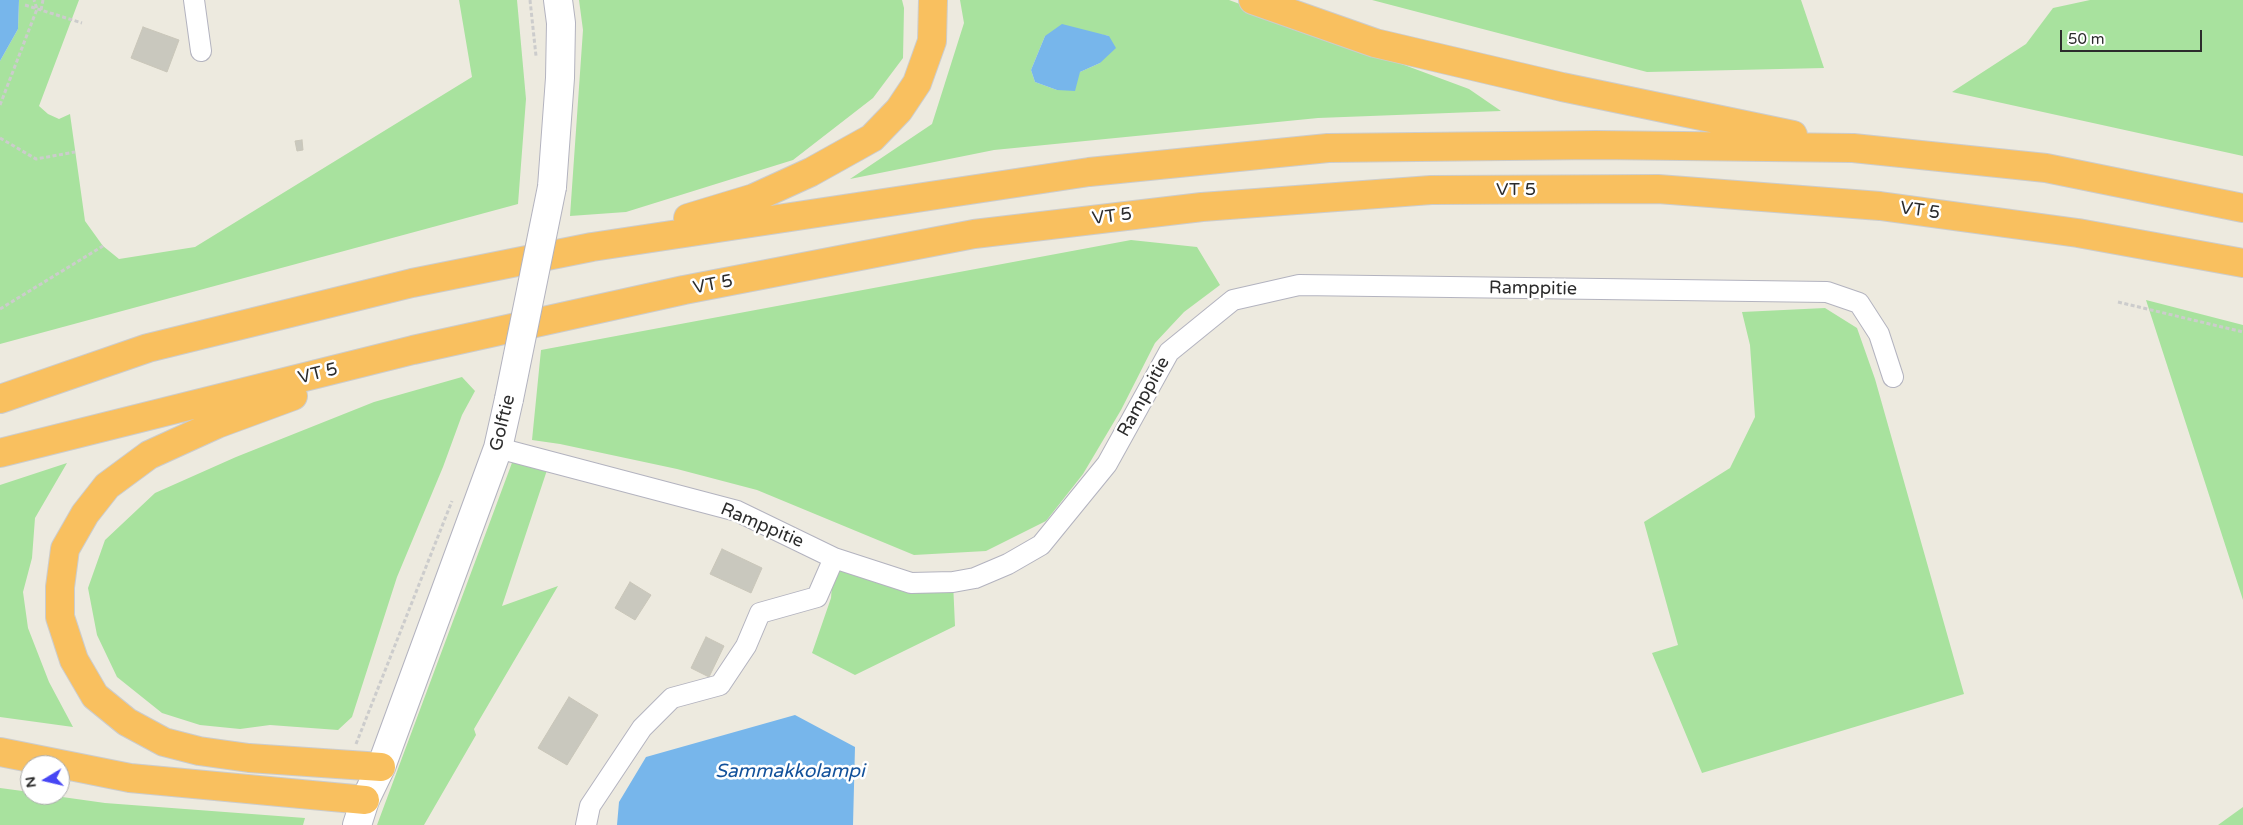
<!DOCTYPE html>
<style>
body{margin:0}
#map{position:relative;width:2243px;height:825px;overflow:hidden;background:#edeadf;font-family:"Varela Round",sans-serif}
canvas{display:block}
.north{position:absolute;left:20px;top:755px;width:50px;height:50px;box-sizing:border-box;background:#fff;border:1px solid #ababab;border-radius:50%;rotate:261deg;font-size:14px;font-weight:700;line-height:20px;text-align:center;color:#2c2c2c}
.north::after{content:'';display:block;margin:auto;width:18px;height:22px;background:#4746f4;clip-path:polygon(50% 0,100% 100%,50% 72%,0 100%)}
.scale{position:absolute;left:2060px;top:30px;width:142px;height:22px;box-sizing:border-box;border:2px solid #2c2c2c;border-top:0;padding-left:6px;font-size:15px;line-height:18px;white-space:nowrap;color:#2c2c2c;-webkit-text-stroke:4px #fff;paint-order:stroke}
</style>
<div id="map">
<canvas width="2243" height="825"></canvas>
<div class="north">N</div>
<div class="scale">50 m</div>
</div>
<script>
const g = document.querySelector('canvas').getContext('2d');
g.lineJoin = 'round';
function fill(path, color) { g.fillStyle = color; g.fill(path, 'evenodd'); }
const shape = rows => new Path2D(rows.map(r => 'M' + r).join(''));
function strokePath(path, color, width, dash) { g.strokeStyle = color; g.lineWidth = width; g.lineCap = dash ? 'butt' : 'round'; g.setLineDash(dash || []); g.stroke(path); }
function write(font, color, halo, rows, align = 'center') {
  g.font = font + ' "Varela Round",sans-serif'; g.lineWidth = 5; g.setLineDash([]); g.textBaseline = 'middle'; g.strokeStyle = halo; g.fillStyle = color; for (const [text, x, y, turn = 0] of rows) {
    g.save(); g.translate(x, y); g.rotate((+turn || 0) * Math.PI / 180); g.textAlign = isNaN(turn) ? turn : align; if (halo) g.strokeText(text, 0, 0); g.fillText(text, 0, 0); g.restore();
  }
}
fill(shape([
 [19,0,79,0,39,106,48,114,59,119,70,114,85,221,103,246,119,259,195,247,472,77,459,0,517,0,526,99,518,204,0,344,0,61,18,29],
 [579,0,902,0,904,8,903,58,873,98,793,160,626,212,570,216,583,30],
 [960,0,1229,0,1469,89,1501,111,1318,118,994,150,850,179,932,124,964,23],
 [1087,32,1109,36,1100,63,1080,72,1057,90,1035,82,1031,70,1045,36],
 [1372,0,1801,0,1824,68,1647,72],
 [2090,0,2243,0,2243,156,1952,92,2026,44,2053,8],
 [1131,240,1197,247,1220,285,1184,312,1155,343,1121,410,1083,474,1046,521,986,551,914,555,757,490,677,469,560,444,532,440,541,350],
 [2146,300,2243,325,2243,600],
 [1825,308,1857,328,1875,379,1964,694,1702,773,1652,653,1678,645,1644,522,1730,468,1755,417,1750,345,1742,312],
 [462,377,475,391,462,415,443,467,397,577,352,717,338,730,270,725,240,729,200,725,162,713,117,677,97,635,88,588,105,540,155,493,236,457,374,402],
 [516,452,550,461,502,606,558,586,474,729,476,735,424,825,377,825],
 [67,463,35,518,32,558,23,592,28,628,49,682,73,727,0,717,0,485],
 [834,558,953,582,955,626,855,675,812,653,831,598],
 [0,788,30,792,30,795,48,795,105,803,305,818,303,825,0,825],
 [2243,807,2243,825,2218,825]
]), '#a8e29e');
fill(shape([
 [0,0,19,0,18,29,0,61],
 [1062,24,1109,36,1116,48,1100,63,1080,72,1075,91,1057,90,1035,82,1031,70,1045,36],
 [795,715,855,747,853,825,617,825,619,802,646,757]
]), '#77b6eb');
const building = shape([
 [143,27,179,40,167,72,131,58,143,27],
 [302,140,303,150,297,151,295,141,302,140],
 [722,549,762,568,751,593,710,574,722,549],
 [630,582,651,595,635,620,615,608,630,582],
 [706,637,724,646,709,677,691,668,706,637],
 [569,697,598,715,567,765,538,748,569,697]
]);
fill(building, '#c9c8be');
strokePath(building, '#c9c6b9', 1);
const street = shape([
 [194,0,201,51],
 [498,448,737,511,834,558,911,583,953,582,975,578,1008,564,1041,545,1107,464,1169,352,1233,300,1299,285,1827,292,1859,303,1879,334,1893,377],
 [586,825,590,806,642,728,672,698,720,685,746,646,760,613,817,597,834,558]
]);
const secondary = shape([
 [552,187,560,78,561,23,558,0],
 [357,825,365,800,381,767,498,448,509,399]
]);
const highway = shape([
 [1253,0,1375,43,1562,87,1793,135],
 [688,218,754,198,811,172,872,138,899,110,917,83,932,41,933,0],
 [293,396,217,424,149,455,107,486,85,514,65,549,60,587,60,617,74,660,95,696,127,722,164,742,199,751,249,758,381,767],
 [0,399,148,348,412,283,592,247,1089,172,1328,148,1596,145,1853,148,2046,168,2243,208],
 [0,453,413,350,684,290,974,234,1202,207,1431,190,1658,189,1880,206,2078,233,2243,263],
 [0,752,130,778,365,800]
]);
strokePath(street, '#b3b3bf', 22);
strokePath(secondary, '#b3b3bf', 30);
strokePath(highway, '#ccc', 30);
strokePath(shape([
 [530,0,536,56],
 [25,5,82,23],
 [41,10,43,0],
 [0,105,37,9,34,0],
 [0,138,36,159,75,152],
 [2118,302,2243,332],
 [0,309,103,246],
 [356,744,452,501]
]), '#ccc', 3, [4, 2.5]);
strokePath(street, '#fff', 20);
strokePath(secondary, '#fff', 28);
strokePath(highway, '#f9c05f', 28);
const secondaryBridge = shape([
 [509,399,552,187]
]);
strokePath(secondaryBridge, '#b3b3bf', 30, []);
strokePath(secondaryBridge, '#fff', 28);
write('18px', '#2c2c2c', '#fff', [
 ["VT 5",1516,190],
 ["VT 5",1920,211,8],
 ["VT 5",1112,217,-7],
 ["VT 5",713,285,-11],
 ["Ramppitie",1533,289,1],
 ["VT 5",318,374,-14],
 ["Ramppitie",1144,397,-61],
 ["Golftie",503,423,-76],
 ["Ramppitie",762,526,23]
]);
write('italic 19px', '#12519b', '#fff', [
 ["Sammakkolampi",790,772]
]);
</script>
